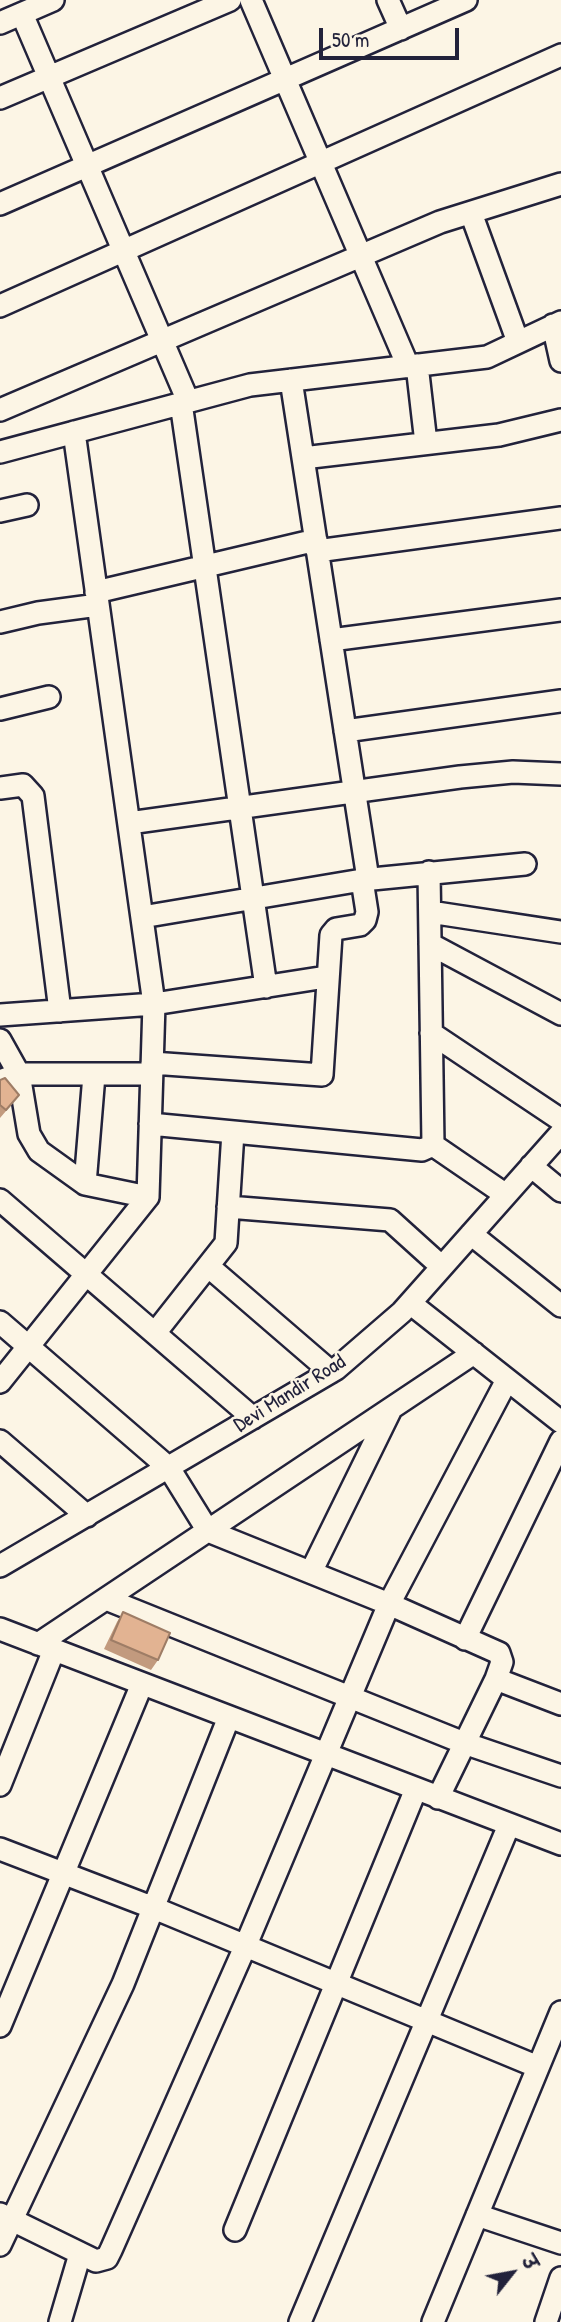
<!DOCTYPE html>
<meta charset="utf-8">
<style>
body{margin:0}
#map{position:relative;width:561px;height:2322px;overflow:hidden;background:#fcf5e5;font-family:"Patrick Hand","Playpen Sans Deva",sans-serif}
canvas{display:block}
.north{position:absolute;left:477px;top:2238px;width:70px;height:70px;-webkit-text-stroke:5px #fcf5e5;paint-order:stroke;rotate:59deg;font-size:19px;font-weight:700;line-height:28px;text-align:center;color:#22223b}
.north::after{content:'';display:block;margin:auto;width:24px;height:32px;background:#22223b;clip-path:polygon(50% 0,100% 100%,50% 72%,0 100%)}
.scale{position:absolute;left:319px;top:28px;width:140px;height:32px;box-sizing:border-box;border:4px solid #22223b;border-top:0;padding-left:9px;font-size:21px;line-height:24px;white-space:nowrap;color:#22223b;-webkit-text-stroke:5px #fcf5e5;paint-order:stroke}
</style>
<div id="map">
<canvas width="561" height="2322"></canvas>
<div class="north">उ</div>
<div class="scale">50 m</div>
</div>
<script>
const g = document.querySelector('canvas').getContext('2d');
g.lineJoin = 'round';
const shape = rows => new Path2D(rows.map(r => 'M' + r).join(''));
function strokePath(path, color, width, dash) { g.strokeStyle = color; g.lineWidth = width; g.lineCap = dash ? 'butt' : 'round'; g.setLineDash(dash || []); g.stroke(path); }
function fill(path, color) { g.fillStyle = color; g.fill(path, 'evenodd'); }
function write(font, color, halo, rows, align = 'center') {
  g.font = font + ' "Patrick Hand",sans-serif'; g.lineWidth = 5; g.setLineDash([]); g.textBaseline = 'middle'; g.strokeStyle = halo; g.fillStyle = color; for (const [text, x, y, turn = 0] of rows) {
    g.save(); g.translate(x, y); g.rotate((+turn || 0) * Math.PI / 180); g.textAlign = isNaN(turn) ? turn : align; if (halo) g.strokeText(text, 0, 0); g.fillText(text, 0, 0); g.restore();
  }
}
const street = shape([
 [251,0,408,366],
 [388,0,401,29],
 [22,14,188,401],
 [0,23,53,0],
 [0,98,230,0],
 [0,204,466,0],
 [471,213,518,342],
 [0,306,561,55],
 [553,325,561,361],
 [417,365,426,443],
 [291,380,368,879],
 [181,403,266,987],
 [0,410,440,222,561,184],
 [0,452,250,385,487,357,561,322],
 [303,458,499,435,561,420],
 [0,511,27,505],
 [317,551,561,518],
 [96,592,316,540],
 [0,622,38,613,98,605],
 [331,640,561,610],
 [0,709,49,697],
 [345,731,561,701],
 [0,788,23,785,33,796,60,1011],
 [129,823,460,777,513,772,561,774],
 [429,872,433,1145,506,1195],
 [430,912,561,932],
 [142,917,362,880,525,864],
 [430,944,561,1014],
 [0,1015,154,1004,326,977],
 [431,1033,561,1120],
 [0,1040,19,1074,29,1134,39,1151,85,1184,148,1197],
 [152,1063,322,1075,331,935,336,929,360,925,365,920,367,912,362,880],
 [0,1081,19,1074,152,1074],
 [150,1124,422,1150,433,1145],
 [531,1166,561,1191],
 [85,1184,94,1075],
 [0,1200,253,1418],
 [228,1207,390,1220,442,1267],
 [471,1234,561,1306],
 [208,1266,331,1372],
 [410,1303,561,1422],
 [0,1322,169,1468,208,1531,389,1604,499,1653,502,1662,496,1679,438,1798],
 [155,1333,226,1243,233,1132],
 [0,1382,148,1197,154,1004,74,432],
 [0,1441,87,1516],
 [0,1566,336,1369,402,1312,561,1133],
 [311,1572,390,1411],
 [106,1599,464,1743,561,1776],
 [0,1629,561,1844],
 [465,1639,561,1441],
 [38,1644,474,1353],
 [496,1679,561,1704],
 [0,1785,54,1650],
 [0,1849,154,1908,538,2067],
 [0,2026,142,1684],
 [0,2214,96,2261,107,2258,111,2250,245,1947,389,1604,507,1380],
 [477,2215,561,2243],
 [235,2230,416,1789],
 [0,2245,123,1984,229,1717],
 [60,2322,80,2254],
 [300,2322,509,1825],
 [433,2322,561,2012],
 [546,2322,561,2278]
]);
strokePath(street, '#22223b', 26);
strokePath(street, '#fcf5e5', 21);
fill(shape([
 [0,1080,12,1104,0,1118],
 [123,1612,158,1660,151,1670,104,1649,117,1622]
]), '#c29a7e');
const building = shape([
 [5,1078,19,1095,6,1110,0,1105,0,1080,5,1078],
 [123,1612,170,1633,158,1660,111,1640,123,1612]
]);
fill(building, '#e2b392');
strokePath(building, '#9e7d66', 2);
write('21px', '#22223b', '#fcf5e5', [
 ["Devi Mandir Road",290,1394,-32]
]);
</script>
